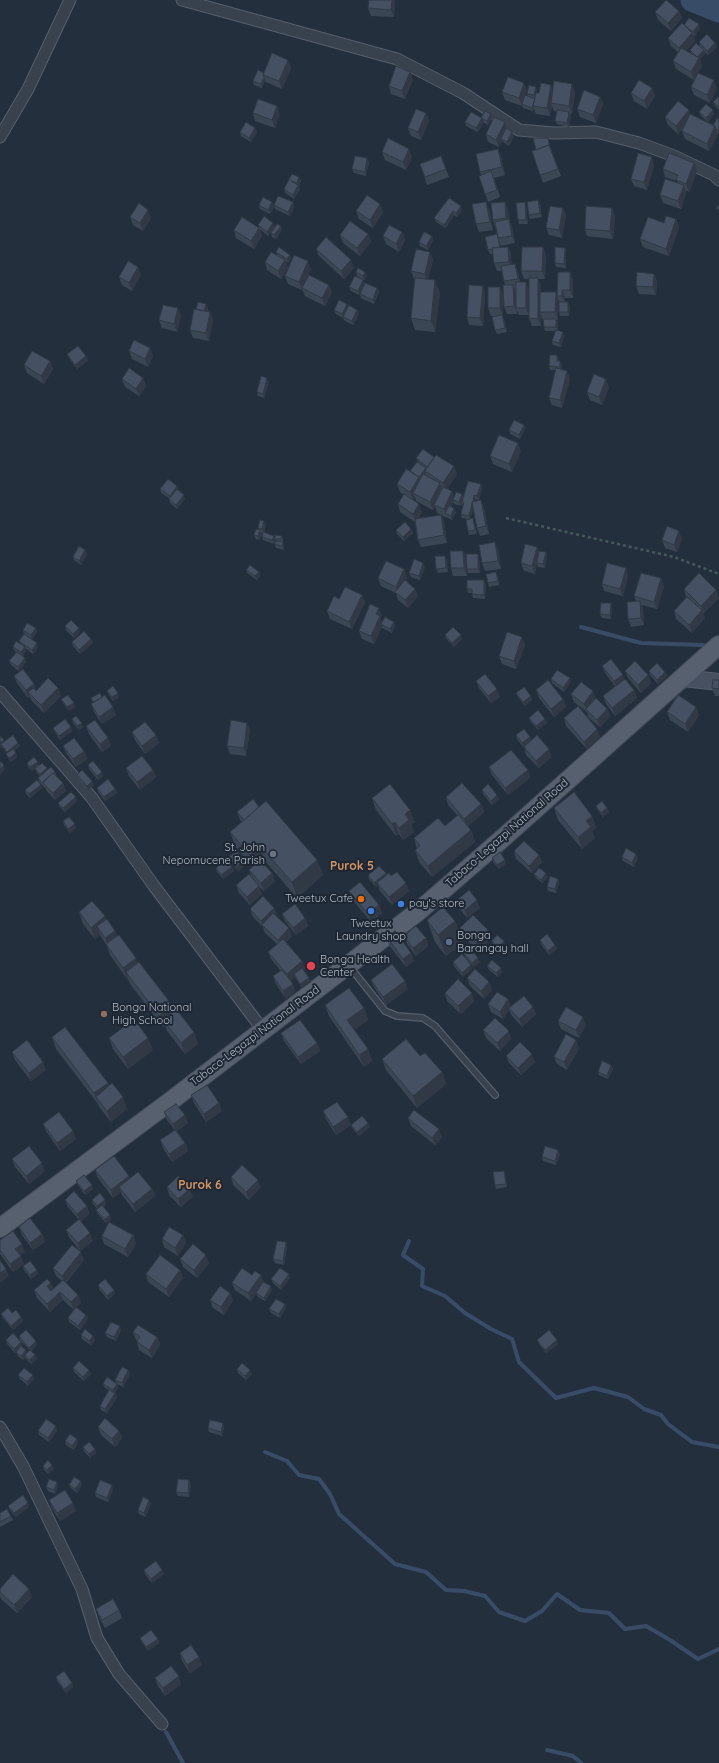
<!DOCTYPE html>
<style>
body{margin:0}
canvas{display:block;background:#242f3e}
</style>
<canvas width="719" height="1763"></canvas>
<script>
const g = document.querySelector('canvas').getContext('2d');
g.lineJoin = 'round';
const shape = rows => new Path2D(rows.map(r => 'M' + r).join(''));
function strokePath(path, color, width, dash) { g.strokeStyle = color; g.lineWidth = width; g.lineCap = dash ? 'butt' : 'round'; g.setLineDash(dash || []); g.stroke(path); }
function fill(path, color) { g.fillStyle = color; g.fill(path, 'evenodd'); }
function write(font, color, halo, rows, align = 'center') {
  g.font = font + ' Quicksand,sans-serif'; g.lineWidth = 4; g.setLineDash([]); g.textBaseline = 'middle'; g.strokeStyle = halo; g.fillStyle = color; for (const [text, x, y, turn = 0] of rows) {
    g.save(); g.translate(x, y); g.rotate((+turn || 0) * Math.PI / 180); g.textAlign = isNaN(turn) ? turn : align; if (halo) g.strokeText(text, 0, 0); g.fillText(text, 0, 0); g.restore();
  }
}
strokePath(shape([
 [581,627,641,643,703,645,708,647],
 [409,1241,403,1255,423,1269,422,1286,445,1296,465,1313,491,1329,512,1339,519,1362,556,1398,594,1388,628,1397,644,1409,661,1415,668,1424,692,1442,719,1447],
 [265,1452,287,1461,299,1475,319,1479,330,1494,339,1514,395,1564,426,1572,446,1590,464,1591,485,1596,499,1612,525,1621,542,1611,557,1594,580,1610,609,1613,625,1629,646,1626,670,1640,698,1659,719,1649],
 [166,1732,183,1763],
 [547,1750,573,1756,581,1763]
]), '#394c67', 4);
strokePath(shape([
 [692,0,719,11]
]), '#394c67', 23);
const lane = shape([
 [350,967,385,1011,397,1016,423,1018,435,1026,495,1095]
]);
const street = shape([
 [182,0,397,59,463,93,519,130,554,133,596,132,639,143,674,156,714,175,719,180],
 [0,137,28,89,70,0],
 [0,692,92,798,154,886,263,1030],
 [0,1427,23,1466,82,1589,97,1638,119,1674,162,1724]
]);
const secondary = shape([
 [683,678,719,682]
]);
const primary = shape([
 [0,1228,168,1103,420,910,503,838,719,645]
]);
strokePath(lane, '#565f6c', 8);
strokePath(street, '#565f6c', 13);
strokePath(secondary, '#565f6c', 18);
strokePath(primary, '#414a57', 20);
strokePath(shape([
 [506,518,674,557,719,574]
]), '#44595c', 2.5, [3, 3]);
strokePath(lane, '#38414e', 5.5);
strokePath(street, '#38414e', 11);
strokePath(secondary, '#465061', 16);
strokePath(primary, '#56606e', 18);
fill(shape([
 [395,2,394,17,371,16,368,8],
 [679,11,682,18,671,31,658,20,655,12],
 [684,25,700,28,695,36,693,35,695,41,686,51,691,54,690,50,700,46,699,42,715,43,717,47,708,55,704,51,705,54,700,60,702,66,694,80,676,69,673,61,678,52,671,46,668,38],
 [288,60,291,68,282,89,266,82,265,80,262,88,254,85,253,81,264,73],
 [413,79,405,99,391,94,389,86],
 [536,87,537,91,537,93,539,93,553,90,575,92,572,114,570,114,571,116,569,127,557,124,555,121,557,112,554,111,552,106,550,116,536,114,534,109,533,111,523,108,522,105,522,106,505,100,502,92,527,90,525,96,528,97,527,94],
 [691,87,717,88,710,103,694,95],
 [652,88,655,96,647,109,634,101,631,93],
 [719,96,719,110,715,106,713,102],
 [600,97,603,104,596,123,580,117,577,109],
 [699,112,714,114,708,122,701,116],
 [253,113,280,114,275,128,255,121],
 [426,113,429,121,421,140,411,136,408,128],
 [491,114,492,118,488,125,483,122,478,132,466,126,465,122,481,118],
 [691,114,713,126,719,120,719,134,717,133,718,134,709,151,685,139,682,131,684,127,678,134,668,125,665,117],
 [505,122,507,129,512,132,514,136,509,146,503,142,502,141,499,147,488,142,486,134],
 [255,128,257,132,251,142,241,136,240,132],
 [548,138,551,149,561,176,543,183,532,151,536,150],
 [498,149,501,157,505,175,494,178,500,197,488,202,479,176,481,175,480,172],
 [382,152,412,157,406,170,385,160],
 [441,156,449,177,427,185,420,164],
 [369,162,366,176,354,173,352,169],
 [654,165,647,190,634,186,631,179],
 [663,169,697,171,689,192,686,190,686,193,681,209,663,203,660,195,677,183,677,181,665,177],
 [292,174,301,181,299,186,300,189,294,199,285,193,284,189],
 [449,198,462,210,457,217,454,215,446,228,436,222,434,218],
 [538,200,540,204,542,217,530,219,529,215],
 [293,202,294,206,290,216,275,209,274,205],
 [505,202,508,210,509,220,512,227,515,243,501,246,498,238,496,227,495,227,493,220],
 [525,202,526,206,528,224,519,224,518,220],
 [259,205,274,206,270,214,260,209],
 [563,208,566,216,562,238,549,235,546,228],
 [489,209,493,230,479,232,476,224],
 [356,211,383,212,373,228,359,219],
 [615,216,613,239,587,236,585,229],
 [130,217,151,218,143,231,133,225],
 [676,219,679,227,669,256,643,247,640,239,664,223],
 [258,225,275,227,268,236,260,229,262,236,254,249,236,238,234,230,259,227],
 [281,226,282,230,276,239,272,237,271,233],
 [402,232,405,240,399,252,386,244,383,236],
 [368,234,371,242,360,256,343,243,340,235],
 [497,234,500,247,508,247,511,254,511,264,518,272,520,282,529,288,529,279,524,279,521,271,543,247,546,255,545,279,538,279,541,286,541,292,556,292,558,300,558,320,557,320,558,323,558,331,564,336,561,347,553,345,552,341,555,331,545,331,544,327,543,320,542,320,541,315,541,326,532,326,529,318,529,315,519,315,517,310,517,314,507,314,504,307,505,285,504,281,502,271,497,271,494,263,493,254,490,254,488,250],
 [432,236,433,240,428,250,420,246,419,242],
 [565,248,566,252,566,268,556,267,555,263],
 [316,249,354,268,344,279,319,256],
 [276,252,290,255,291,259,288,263,285,261,288,268,281,279,267,270,265,262,277,255],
 [430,252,433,260,428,279,440,292,435,332,415,330,411,318,415,279,414,279,411,271],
 [311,269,307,279,329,285,332,292,325,306,305,296,302,289,302,290,288,284,285,276],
 [356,272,365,272,367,276,364,280,357,276],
 [570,272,573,280,573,298,565,298,565,302,570,306,569,316,560,316,559,312,559,302,557,296],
 [141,274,132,291,122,285,119,277],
 [654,274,657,282,656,295,639,294,636,286],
 [364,284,359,295,351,291,349,287],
 [483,286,485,294,483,326,469,325,467,317],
 [377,288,379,292,374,304,361,298,360,294],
 [503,295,503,316,507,332,497,334,495,330,495,316,491,316,488,308],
 [206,304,208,308,207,312,210,312,213,320,209,341,193,338,190,330,196,309],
 [348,306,357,310,359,314,353,325,345,321,343,318,336,314,334,310],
 [178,308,181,316,177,332,162,328,159,320],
 [129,351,153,356,148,367,132,359],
 [67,354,88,360,77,369,69,358],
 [557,355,559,361,562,365,561,369,567,371,570,379,562,408,552,405,549,398,556,370,550,370,549,366],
 [50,361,53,369,44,384,27,373,24,365],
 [143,378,146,386,139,396,125,387,122,379],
 [269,382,264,398,258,396,257,392],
 [609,387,602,405,590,400,587,392],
 [524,425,525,429,520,439,510,434,509,430],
 [521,451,512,472,493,464,490,456],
 [434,457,454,466,457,474,447,489,454,497,463,496,481,484,482,488,479,500,476,499,475,502,481,500,484,508,489,534,480,536,477,528,473,509,470,519,474,522,477,534,469,535,468,531,468,519,462,518,461,514,463,506,462,503,461,506,454,504,454,502,451,507,456,512,452,520,437,513,435,506,433,510,416,501,415,497,413,500,422,512,418,518,441,515,444,522,447,543,421,547,418,540,415,522,400,512,398,504,404,495,400,492,397,484,410,472,418,462,416,458],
 [160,489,179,490,185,499,177,509,170,503,169,498,161,493],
 [266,525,264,532,274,536,275,540,274,544,263,540,262,537,263,533,261,532,262,534,259,540,256,539,254,535,259,530,258,528],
 [411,529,413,533,404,541,397,534,396,530],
 [282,536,284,546,284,550,276,548,275,544,276,541,275,539],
 [682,539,677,552,665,548,662,540],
 [537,547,539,553,546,552,547,556,545,568,538,567,537,564,535,574,524,571,521,563],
 [498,550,501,569,485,571,482,563],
 [463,551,466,558,467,576,453,576,451,568],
 [87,554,81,565,74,560,73,557],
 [445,556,447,560,448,572,438,573,436,569],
 [479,558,480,573,468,573,467,569],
 [425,567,420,580,411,577,409,573],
 [626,568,628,576,623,596,604,591,602,584],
 [246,570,259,572,260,576,257,580,247,573],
 [498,576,499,585,489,587,488,583],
 [407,577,406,580,418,596,408,608,398,600,396,593,381,586,378,578],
 [486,584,485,599,473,598,472,593,468,593,467,589],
 [664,586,657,609,642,605,643,609,644,625,631,627,628,619,636,601,634,596],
 [684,589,716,590,719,598,704,613,702,612,705,618,692,633,676,619,674,611,686,597],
 [362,595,365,602,352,629,330,619,327,611,339,599],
 [612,607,611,619,602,618,600,614],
 [382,616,380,618,382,622,394,622,395,626,392,633,382,628,382,626,374,644,362,639,359,631],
 [65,626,80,632,74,638,66,630],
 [23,630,37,632,32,639,24,634],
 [445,635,462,639,454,647,446,638],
 [91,639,93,643,80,654,73,646,72,642],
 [19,641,38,647,33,654,25,648,26,651,23,656,26,662,19,671,11,665,9,661,16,652,14,650,13,647,21,644],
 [525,645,516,669,502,664,499,656],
 [602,666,624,679,634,690,637,698,615,716,606,704,603,696,615,686,605,673],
 [625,671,651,683,641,693,628,678],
 [649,671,665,672,667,676,658,684,650,675],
 [14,676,34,684,36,690,58,688,61,696,44,713,31,700,30,697,28,698,17,683],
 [551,679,571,682,564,692,552,683],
 [719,680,719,696,715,696,712,688],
 [476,681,500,697,491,703,479,688],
 [536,690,563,699,566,707,554,717,539,698],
 [107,691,119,697,113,701,109,695],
 [516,693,531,696,532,700,525,706,518,697],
 [571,694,596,698,607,709,610,716,600,727,588,717,587,712,574,702],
 [102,697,116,715,102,724,94,712,91,704,93,703,91,698],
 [61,699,75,707,69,711,63,703],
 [667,712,699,715,688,732,670,720],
 [529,718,545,719,547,723,538,730,531,722],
 [564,718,597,729,600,737,587,749,566,726],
 [72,719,83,727,79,730,73,723],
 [247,723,250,730,246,756,230,754,227,746],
 [86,726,108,738,111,746,102,752,89,734],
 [53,728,72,731,60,740,55,732],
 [132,732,156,735,159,743,145,754,135,740],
 [516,735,530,737,531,740,549,749,551,757,539,768,526,755,524,746,523,747,517,739],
 [4,740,4,742,18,743,20,746,14,751,17,757,11,762,8,757,7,753,2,747,0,748],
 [63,746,84,751,87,759,76,767,66,753],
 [27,763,39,765,47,768,47,770,55,772,57,777,63,783,66,791,55,800,46,790,45,787,44,787,39,782,38,778,40,776,37,773,35,769,38,766,32,771,28,767],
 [88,765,103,776,98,780,89,769],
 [489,767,528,770,530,778,508,795,492,775],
 [126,768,153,770,156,777,140,790,129,776],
 [77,775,94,785,88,790,78,779],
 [41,785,42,788,30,798,26,794,25,790],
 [97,788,115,789,117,793,105,801,98,792],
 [482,790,499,799,492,805,483,794],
 [446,797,481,804,484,812,468,826,471,830,475,842,432,877,419,862,415,850,417,849,414,838,445,826,458,816,448,805],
 [372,798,415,822,411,824,414,832,403,840,399,834,396,836,376,810],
 [77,801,65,812,60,807,58,803],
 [596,806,607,808,609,812,603,817,597,809],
 [259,807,317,860,323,875,297,898,265,861,263,863,272,873,275,881,264,891,259,887,262,894,250,905,239,893,236,885,251,876,249,870,253,867,236,848,230,832,242,822,240,820,237,812],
 [554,808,592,816,596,828,592,831,595,838,582,849,558,820],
 [63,821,76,828,70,833,64,825],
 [514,851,539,855,542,862,532,873,516,859],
 [228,857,246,865,238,871,230,861],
 [622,857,638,858,634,867,623,861],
 [492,858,505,860,506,864,499,869,493,862],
 [232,867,234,871,223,879,217,872,216,868],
 [386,873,387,875,391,876,409,891,392,905,380,891,378,885,376,887,369,879,368,875],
 [534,874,548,877,542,883,536,878],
 [558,879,559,883,556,893,548,891,547,887],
 [349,891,379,905,382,913,371,922,352,899],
 [457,900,480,908,467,918,459,908],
 [274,908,277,916,276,916,292,936,286,942,302,961,305,968,304,970,309,978,311,982,302,988,295,977,290,981,293,984,295,992,286,999,276,984,273,976,281,971,271,959,268,952,277,944,265,933,263,927,253,917,250,909],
 [79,912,106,919,115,931,117,936,198,1044,185,1054,167,1031,165,1025,163,1027,130,984,128,979,127,979,110,955,107,946,100,935,95,939,83,924],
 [282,914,305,918,308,926,296,935,285,921],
 [427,920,455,921,463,943,446,956,435,942],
 [460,928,488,930,491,938,478,951,463,936],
 [404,936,426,938,428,946,416,956,407,944],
 [387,937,411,953,414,961,406,967,389,945],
 [540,940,555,945,557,949,549,955,541,944],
 [492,941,505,945,500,951,493,945],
 [464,953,480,962,474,967,465,957],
 [453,962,471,965,472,969,463,977,454,966],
 [487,966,502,972,498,977,489,970],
 [467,978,492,990,484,999,470,986],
 [371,980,408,989,386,1005,374,987],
 [445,993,474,1001,461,1014,447,1001],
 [508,999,511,1007,533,1007,536,1014,522,1027,512,1016,509,1010,503,1019,491,1012,488,1004],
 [325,1005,364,1008,368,1020,354,1030,368,1049,372,1061,364,1067,329,1016],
 [558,1021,586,1025,579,1038,561,1029],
 [483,1030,511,1039,500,1051,486,1038],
 [281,1033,317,1043,320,1051,301,1064,284,1041],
 [52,1037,108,1083,109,1086,127,1109,111,1122,100,1108,98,1104,56,1049],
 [109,1038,153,1050,128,1069,113,1049],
 [579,1048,567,1070,557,1064,554,1057],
 [12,1052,43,1062,46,1070,31,1081,15,1060],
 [420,1056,442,1072,446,1084,417,1108,386,1070,382,1059],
 [506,1056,535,1062,521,1075,509,1063],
 [611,1065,613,1069,608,1079,599,1075,598,1072],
 [191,1095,222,1111,206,1122,194,1103],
 [323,1111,351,1125,336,1135,326,1119],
 [164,1112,188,1123,177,1131,185,1143,188,1151,172,1162,163,1148,160,1140,175,1130,167,1120],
 [408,1118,442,1137,435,1145,411,1126],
 [368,1123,370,1127,359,1136,353,1129,351,1125],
 [43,1124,76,1139,60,1151,46,1131],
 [560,1154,556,1165,543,1161,542,1157],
 [12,1159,45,1171,29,1184,15,1167],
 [95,1170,130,1178,152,1189,155,1196,135,1212,122,1195,121,1192,113,1198,98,1178],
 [504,1171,505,1175,507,1187,496,1189,495,1185],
 [231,1177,261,1187,249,1200,233,1185],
 [76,1181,92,1185,93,1189,85,1195,78,1185],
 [167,1187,193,1196,181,1207,169,1195],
 [65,1200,87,1206,89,1214,81,1221,93,1241,80,1251,69,1237,66,1230,79,1220,68,1207],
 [92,1200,106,1204,103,1207,111,1219,106,1223,98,1214,96,1210,97,1209,93,1204],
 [19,1227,42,1234,45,1242,33,1250,22,1235],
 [133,1235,136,1243,128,1257,104,1244,102,1236],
 [183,1235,186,1243,178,1256,164,1247,162,1239],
 [0,1240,25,1252,20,1255,24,1264,13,1272,0,1254],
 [286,1242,287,1246,284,1265,275,1263,273,1259],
 [180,1259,209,1263,197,1278,183,1267],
 [84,1260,66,1283,78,1295,81,1303,76,1307,86,1315,88,1319,80,1330,69,1322,68,1318,74,1310,63,1300,50,1312,37,1298,34,1290,53,1290,62,1281,56,1276,53,1268],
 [23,1266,37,1270,38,1274,31,1279,24,1270],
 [180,1270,183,1278,169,1297,148,1282,146,1274],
 [252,1275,261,1275,263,1282,272,1290,265,1301,258,1297,256,1293,251,1301,235,1290,232,1283],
 [290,1278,281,1290,273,1283,271,1279],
 [98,1285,114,1290,115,1293,108,1300,99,1289],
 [210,1300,233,1300,224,1315,213,1308],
 [285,1304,286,1308,280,1318,271,1313,269,1309],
 [1,1314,21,1317,23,1321,13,1330,3,1318],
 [121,1330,116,1341,107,1337,105,1333],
 [133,1332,157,1337,160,1345,152,1358,139,1350,137,1342,137,1341,136,1340],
 [81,1335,93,1336,95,1340,91,1345,82,1339],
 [19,1336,37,1345,31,1351,35,1355,37,1359,31,1364,26,1359,25,1357,23,1360,18,1356,16,1352,15,1353,7,1344,6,1340,21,1342,22,1347,27,1352,30,1350,20,1340],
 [537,1340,558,1344,546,1353,539,1344],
 [73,1368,89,1370,91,1374,84,1381,74,1372],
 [237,1369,250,1370,252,1374,246,1380,238,1373],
 [128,1370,130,1374,123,1387,117,1384,118,1388,115,1393,117,1397,107,1413,101,1410,100,1406,109,1390,105,1388,103,1384,116,1383,115,1380],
 [18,1375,34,1379,28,1386,20,1379],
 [98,1427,119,1431,122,1438,115,1447,101,1435],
 [224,1427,222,1436,209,1432,208,1428],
 [57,1430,49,1442,39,1435,38,1431],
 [65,1441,78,1443,74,1450,66,1445],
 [83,1447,95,1449,96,1453,90,1458,84,1451],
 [52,1465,54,1469,48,1474,44,1470,43,1466],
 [189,1480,191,1484,189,1497,178,1496,176,1492],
 [69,1485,82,1485,77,1493,71,1488],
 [58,1486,55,1494,48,1491,46,1487],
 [113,1489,108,1502,96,1497,95,1493],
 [49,1500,76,1511,60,1521,52,1508],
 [151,1504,145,1517,139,1514,138,1510],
 [8,1506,29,1507,16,1517,10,1510],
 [0,1513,11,1516,13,1520,0,1527],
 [144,1570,164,1574,152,1583,145,1574],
 [0,1589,32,1597,17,1613,1,1599,0,1595],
 [96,1609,119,1610,122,1618,105,1628,99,1617],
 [140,1638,158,1639,159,1643,148,1651,141,1641],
 [180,1653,202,1665,190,1673,182,1661],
 [56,1677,72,1683,73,1687,66,1693,57,1681],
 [155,1678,181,1684,165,1696,158,1686]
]), '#3b4654');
fill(shape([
 [392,0,395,0,395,2,394,17,391,10],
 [679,11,682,18,671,31,668,23],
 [699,24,700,28,695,36,693,32],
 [692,33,695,41,682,55,679,48],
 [715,43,717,47,708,55,707,51],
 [704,50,705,54,700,60,702,66,694,80,691,72,697,57],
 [288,60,291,68,282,89,279,81],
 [410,72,413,79,405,99,402,91],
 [264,77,265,80,262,88,261,84],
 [714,80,717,88,710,103,707,95],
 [524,83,527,90,522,106,519,98],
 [572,84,575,92,572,114,569,106],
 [551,85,554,93,551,103,552,106,550,116,547,108],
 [536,87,537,91,535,99,534,95],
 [652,88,655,96,647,109,644,101],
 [600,97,603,104,596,123,593,115],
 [535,99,533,106,534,109,533,111,532,108],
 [277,106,280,114,275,128,272,120],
 [689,110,692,118,678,134,676,126],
 [713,110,714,114,708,122,706,118],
 [569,112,571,116,569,127,567,123],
 [426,113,429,121,421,140,418,132],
 [491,114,492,118,488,125,487,121],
 [482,118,484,122,478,132,476,128],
 [505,122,507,130,501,139,502,141,499,147,496,140],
 [715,126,718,134,709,151,707,144],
 [255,128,257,132,251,142,249,138],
 [512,132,514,136,509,146,507,142],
 [409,149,412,157,406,170,403,162],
 [498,149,501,157,505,175,502,167],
 [652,157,654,165,647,190,644,182],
 [367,158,369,162,366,176,365,172],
 [694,163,697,171,689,192,686,184],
 [299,177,301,181,299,186,300,189,294,199,293,195,298,186,297,183],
 [684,185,686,193,681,209,678,201],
 [538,200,540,204,542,217,540,213],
 [272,202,274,206,270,214,268,210],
 [293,202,294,206,290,216,288,212],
 [486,202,489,209,493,230,490,222],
 [505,202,508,210,509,226,506,218],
 [525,202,526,206,528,224,526,220],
 [380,204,383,212,373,228,370,220],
 [461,206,462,210,457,217,456,213],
 [563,208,566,216,562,238,559,230],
 [612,208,615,216,613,239,610,231],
 [148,210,151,218,143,231,140,223],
 [453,211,454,215,446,228,444,225],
 [509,219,512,227,515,243,512,236],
 [676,219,679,227,669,256,666,249],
 [273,223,275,227,268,236,267,232],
 [281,226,282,230,276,239,274,235],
 [259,228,262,236,254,249,251,241],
 [402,232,405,240,399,252,396,244],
 [368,234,371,242,360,256,357,248],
 [432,236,433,240,428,250,426,246],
 [508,247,511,254,512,270,509,262],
 [543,247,546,255,545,279,542,271],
 [565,248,566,252,566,268,564,264],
 [430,252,433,260,427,282,425,274],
 [290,255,291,259,288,263,287,259],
 [285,260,288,268,281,279,278,271],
 [351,260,354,268,344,279,341,271],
 [308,261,311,269,302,290,299,282],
 [515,264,518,272,520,287,518,279],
 [138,267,141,274,132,291,129,283],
 [365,272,367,276,364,280,363,276],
 [570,272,573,280,573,298,570,290],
 [654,274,657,282,656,295,653,287],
 [538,278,541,286,541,312,540,312,541,315,541,326,538,319],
 [363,280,364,284,359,295,358,291],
 [435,280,440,292,435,332,431,321],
 [526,282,529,290,529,315,526,308],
 [329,285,332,292,325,306,322,298],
 [513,285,516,292,516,308,517,314,514,306],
 [483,286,485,294,483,326,480,318],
 [500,287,503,295,503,316,500,308],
 [377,288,379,292,374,304,373,300],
 [562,290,565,298,565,304,562,296],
 [556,292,558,300,558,320,555,312],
 [568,302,570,306,569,316,568,312],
 [206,304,208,308,205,317,204,313],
 [347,304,349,308,343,318,342,314],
 [178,308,181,316,177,332,174,324],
 [357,310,359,314,353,325,352,321],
 [210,312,213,320,209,341,206,333],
 [556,319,558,323,558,331,556,327],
 [563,332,564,336,561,347,559,343],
 [150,348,153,356,148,367,145,359],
 [86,356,88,360,77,369,75,365],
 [50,361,53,369,44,384,41,376],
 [560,361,562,365,561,371,560,367],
 [567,371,570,379,562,408,560,400],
 [143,378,146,386,139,396,136,389],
 [267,378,269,382,264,398,263,394],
 [606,379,609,387,602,405,599,397],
 [524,425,525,429,520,439,519,435],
 [518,443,521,451,512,472,509,464],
 [454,466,457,474,446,491,443,483],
 [426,468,427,472,425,471,426,473,413,493,415,497,413,500,410,492],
 [440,483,443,491,434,505,435,506,433,510,430,502],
 [481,484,482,488,479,500,477,496],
 [177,486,179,490,171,500,170,496],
 [452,491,455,499,453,500,454,502,448,514,445,513,444,509],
 [462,494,464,498,462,502,462,503,461,506,459,502],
 [184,495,185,499,177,509,176,505],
 [474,495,476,499,470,520,469,516],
 [481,500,484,508,489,534,486,526],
 [419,504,422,512,416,522,413,514],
 [454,508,456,512,452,520,451,516],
 [441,515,444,522,447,543,444,535],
 [264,521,266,525,264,533,262,529],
 [411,529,413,533,404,541,403,537],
 [260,530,262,534,259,540,258,536],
 [679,531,682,539,677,552,674,545],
 [274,536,275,540,274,544,272,540],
 [283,542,284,546,284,550,282,546],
 [495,542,498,550,501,569,498,561],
 [537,547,539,555,535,574,532,566],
 [85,550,87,554,81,565,79,561],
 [463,551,466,558,467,576,464,568],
 [546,552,547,556,545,568,543,564],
 [478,554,479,558,480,573,478,569],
 [445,556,447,560,448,572,446,568],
 [423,563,425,567,420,580,419,576],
 [626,568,628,576,623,596,620,589],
 [404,569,407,577,399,595,396,587],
 [259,572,260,576,257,580,255,576],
 [661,578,664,586,657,609,654,602],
 [484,580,486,584,485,599,484,595],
 [415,589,418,596,408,608,405,600],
 [716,590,719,598,704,613,701,606],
 [362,595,365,602,352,629,349,622],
 [640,601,643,609,644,625,641,618],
 [611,603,612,607,611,619,610,615],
 [379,608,382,616,380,618,382,624,381,624,382,626,374,644,371,636,376,614],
 [702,610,705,618,692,633,689,625],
 [394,622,395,626,392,633,390,629],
 [36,628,37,632,32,639,31,635],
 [79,628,80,632,74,638,73,634],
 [461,635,462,639,454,647,452,643],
 [522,637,525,645,516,669,514,661],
 [91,639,93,643,80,654,79,650],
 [37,643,38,647,33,654,32,650],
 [25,647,26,651,23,656,21,652],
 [25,658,26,662,19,671,18,667],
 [665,672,667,676,658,684,657,680],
 [623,675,625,683,617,689,614,681],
 [648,675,651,683,641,693,638,685],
 [570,678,571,682,564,692,563,688],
 [34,684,37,692,28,692,30,697,28,698,26,690],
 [58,688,61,696,44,713,41,705],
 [497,689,500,697,491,703,488,696],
 [634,690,637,698,615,716,612,708],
 [593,691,596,699,586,709,584,704],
 [118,693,119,697,113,701,112,697],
 [531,696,532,700,525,706,523,702],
 [563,699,566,707,554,717,551,709],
 [74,703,75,707,69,711,67,707],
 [113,707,116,715,102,724,99,717],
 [696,707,699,715,688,732,685,724],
 [607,709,610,716,600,727,597,720],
 [545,719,547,723,538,730,536,726],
 [82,723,83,727,79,730,77,726],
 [247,723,250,730,246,756,244,748],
 [71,727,72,731,60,740,59,736],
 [597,729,600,737,587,749,584,742],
 [156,735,159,743,145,754,142,746],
 [530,737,531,741,523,747,522,743],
 [108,738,111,746,102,752,100,744],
 [4,740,5,744,1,744,2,747,0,748,0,743],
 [18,743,20,746,8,755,7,752],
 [549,749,551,757,539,768,536,761],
 [84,751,87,759,76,767,73,759],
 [16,753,17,757,11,762,9,758],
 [38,762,39,765,32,771,30,767],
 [4,765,5,769,0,775,0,769],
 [47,768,48,772,42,778,40,774],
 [153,770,156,777,140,790,137,782],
 [528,770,530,778,508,795,505,788],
 [102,772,103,776,98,780,97,776],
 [92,781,94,785,88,790,87,786],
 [63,783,66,791,55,800,53,793],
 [41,785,42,788,30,798,29,794],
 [115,789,117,793,105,801,104,797],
 [497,795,499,799,492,805,491,801],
 [76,797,77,801,65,812,63,808],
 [481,804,484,812,467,827,464,819],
 [607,808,609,812,603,817,601,813],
 [410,810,415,822,411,824,414,832,403,840,399,828,405,814],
 [592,816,596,828,592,831,595,838,582,849,578,837,586,821],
 [395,822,399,834,396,836,392,824],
 [75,824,76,828,70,833,68,829],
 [471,830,475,842,432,877,428,866],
 [260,846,265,861,255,870,250,855],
 [636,854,638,858,634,867,632,863],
 [539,855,542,862,532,873,529,866],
 [317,860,323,875,297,898,292,882],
 [505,860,506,864,499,869,497,865],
 [244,861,246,865,238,871,236,867],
 [232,867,234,871,223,879,221,875],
 [272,873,275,881,264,891,261,883],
 [386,873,387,877,377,883,378,885,376,887,374,883],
 [546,873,548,877,542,883,541,880],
 [558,879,559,883,556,893,555,889],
 [406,883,409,891,392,905,389,897],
 [259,886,262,894,250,905,247,897],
 [477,900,480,908,467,918,465,910],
 [379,905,382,913,371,922,368,914],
 [274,908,277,916,265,928,263,926,261,921],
 [105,916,109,928,97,926,100,935,95,939,91,928],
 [305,918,308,926,296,935,293,928],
 [455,921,463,943,446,956,438,935],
 [289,928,292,936,281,948,278,940],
 [488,930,491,938,478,951,476,943],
 [115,931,120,943,109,948,105,938],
 [426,938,428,946,416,956,413,948],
 [504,941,505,945,500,951,498,947],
 [555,945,557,949,549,955,548,951],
 [411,953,414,961,406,967,403,959],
 [136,958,141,970,126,972,128,979,127,979,123,968],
 [478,958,480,962,474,967,472,963],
 [302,961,305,968,296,977,294,974,295,977,290,982,287,974],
 [471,965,472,969,463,977,462,973],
 [501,968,502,972,498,977,496,973],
 [309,978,311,982,302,988,300,984],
 [405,981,408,989,386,1005,383,997],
 [489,982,492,990,484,999,481,991],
 [293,984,295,992,286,999,283,991],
 [472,993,474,1001,461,1014,458,1006],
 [508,999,511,1007,509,1008,509,1010,503,1019,500,1012],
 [172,1005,176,1017,163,1020,165,1025,163,1027,159,1016],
 [533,1007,536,1014,522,1027,519,1019],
 [364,1008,368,1020,351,1032,347,1020],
 [583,1017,586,1025,579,1038,576,1030],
 [509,1031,511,1039,500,1051,497,1043],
 [194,1032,198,1044,185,1054,181,1043],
 [148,1038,153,1050,128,1069,123,1057],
 [576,1040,579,1048,567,1070,564,1062],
 [317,1043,320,1051,301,1064,298,1057],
 [368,1049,372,1061,364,1067,359,1055],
 [532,1054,535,1062,521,1075,518,1068],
 [43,1062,46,1070,31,1081,29,1073],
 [611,1065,613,1069,608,1079,607,1076],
 [442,1072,446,1084,417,1108,413,1096],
 [108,1083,112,1094,96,1097,98,1105,94,1093],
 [123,1097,127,1109,111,1122,107,1111],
 [219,1103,222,1111,206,1122,204,1114],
 [185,1115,188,1123,176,1132,173,1124],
 [348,1117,351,1125,336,1135,333,1127],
 [368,1123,370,1127,359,1136,357,1132],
 [439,1129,442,1137,435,1145,432,1138],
 [73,1131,76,1139,60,1151,57,1143],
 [185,1143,188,1151,172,1162,169,1154],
 [558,1150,560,1154,556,1165,555,1161],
 [42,1163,45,1171,29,1184,26,1176],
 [504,1171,505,1175,507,1187,506,1184],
 [129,1176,132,1184,119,1187,121,1192,113,1198,111,1190],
 [258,1180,261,1187,249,1200,246,1192],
 [92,1185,93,1189,85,1195,84,1191],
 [152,1189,155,1196,135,1212,133,1204],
 [190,1189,193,1196,181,1207,178,1199],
 [105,1200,106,1204,98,1210,97,1206],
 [87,1206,89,1214,80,1222,77,1214],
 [110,1215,111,1219,106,1223,105,1219],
 [90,1233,93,1241,80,1251,78,1243],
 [42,1234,45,1242,33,1250,30,1243],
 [133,1235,136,1243,128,1257,125,1249],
 [183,1235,186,1243,178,1256,175,1248],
 [286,1242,287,1246,284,1265,283,1261],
 [22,1244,25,1252,18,1256,15,1249],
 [81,1252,84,1260,65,1283,62,1276],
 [206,1255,209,1263,197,1278,194,1270],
 [21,1256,24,1264,13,1272,10,1264],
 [6,1269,9,1276,0,1283,0,1273],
 [37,1270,38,1274,31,1279,30,1275],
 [180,1270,183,1278,169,1297,166,1289],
 [289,1274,290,1278,281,1290,280,1286],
 [261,1275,264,1283,251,1301,248,1293],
 [51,1283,54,1291,50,1294,47,1286],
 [271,1286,272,1290,265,1301,264,1298],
 [114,1290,115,1293,108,1300,107,1296],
 [60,1292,63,1300,50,1312,47,1304],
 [230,1293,233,1300,224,1315,221,1307],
 [78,1295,81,1303,74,1310,71,1302],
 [285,1304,286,1308,280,1318,279,1314],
 [86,1315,88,1319,80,1330,78,1326],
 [21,1317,23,1321,13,1330,11,1326],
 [120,1326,121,1330,116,1341,114,1337],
 [93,1336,95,1340,91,1345,89,1341],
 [157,1337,160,1345,152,1358,149,1350],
 [557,1340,558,1344,546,1353,545,1350],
 [36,1341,37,1345,30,1351,29,1348],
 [21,1342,23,1346,15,1353,14,1349],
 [26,1350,28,1354,25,1355,25,1357,23,1360,21,1356],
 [35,1355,37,1359,31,1364,29,1360],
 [89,1370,91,1374,84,1381,83,1377],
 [128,1370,130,1374,123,1387,122,1383],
 [250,1370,252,1374,246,1380,245,1376],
 [33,1375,34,1379,28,1386,27,1382],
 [117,1384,118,1388,114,1394,113,1390],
 [115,1393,117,1397,107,1413,105,1409],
 [223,1423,224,1427,222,1436,221,1432],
 [56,1426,57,1430,49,1442,48,1438],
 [119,1431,122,1438,115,1447,112,1439],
 [77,1439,78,1443,74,1450,72,1446],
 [95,1449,96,1453,90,1458,89,1454],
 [52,1465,54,1469,48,1474,47,1470],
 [189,1480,191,1484,189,1497,188,1493],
 [81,1481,82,1485,77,1493,75,1489],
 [57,1482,58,1486,55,1494,54,1490],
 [112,1485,113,1489,108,1502,107,1498],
 [149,1500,151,1504,145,1517,144,1513],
 [28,1503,29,1507,16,1517,14,1513],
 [73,1503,76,1511,60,1521,57,1513],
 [162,1570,164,1574,152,1583,151,1579],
 [29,1589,32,1597,17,1613,14,1605],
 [158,1639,159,1643,148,1651,146,1647],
 [199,1657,202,1665,190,1673,187,1665],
 [179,1676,181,1684,165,1696,163,1688],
 [72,1683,73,1687,66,1693,64,1689]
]), '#303945');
const building = shape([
 [369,0,392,0,391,10,368,8,369,0],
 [666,0,679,11,668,23,655,12,666,0],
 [689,18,699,24,693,32,684,25,689,18],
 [682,23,692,33,679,48,668,38,682,23],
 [707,34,715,43,707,51,699,42,707,34],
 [696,43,704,50,697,57,690,50,696,43],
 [681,48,699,58,691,72,673,61,681,48],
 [272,53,288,60,279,81,263,75,272,53],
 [396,66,410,72,402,91,389,86,396,66],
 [258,70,264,73,263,75,264,77,261,84,253,81,258,70],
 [698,73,714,80,707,95,691,87,698,73],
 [508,77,524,83,519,98,502,92,508,77],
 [639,80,652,88,644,101,631,93,639,80],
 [554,81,572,84,569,106,551,103,554,81],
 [541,83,551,85,547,108,533,106,536,93,539,93,541,83],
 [529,85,536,87,534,95,527,94,529,85],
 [584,90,600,97,593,115,577,109,584,90],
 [525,95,535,99,532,108,522,104,525,95],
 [719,96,719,107,713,102,719,96],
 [258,99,277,106,272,120,253,113,258,99],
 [678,101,689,110,676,126,665,117,678,101],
 [706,104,713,110,706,118,699,112,706,104],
 [416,109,426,113,418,132,408,128,416,109],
 [557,110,569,112,567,123,555,121,557,110],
 [485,111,491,114,487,121,481,118,485,111],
 [471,112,482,118,476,128,465,122,471,112],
 [690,114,715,126,707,144,682,131,690,114],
 [494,117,505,122,496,140,486,134,494,117],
 [717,118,719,120,719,131,716,129,715,126,713,126,717,118],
 [246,122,255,128,249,138,240,132,246,122],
 [506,128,512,132,507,142,501,139,506,128],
 [388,138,409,149,403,162,382,152,388,138],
 [533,138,548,138,549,145,536,150,533,138],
 [549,145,558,169,540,175,532,151,549,145],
 [498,149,502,167,480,172,476,154,498,149],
 [638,153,652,157,644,182,631,179,638,153],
 [669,153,694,163,686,184,676,180,678,175,663,169,669,153],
 [355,156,367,158,365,172,352,169,355,156],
 [441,156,446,169,425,177,420,164,441,156],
 [491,171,497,190,485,194,479,176,491,171],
 [292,174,299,177,297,183,291,181,298,185,293,195,284,189,292,174],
 [665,179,684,185,678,201,660,195,665,179],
 [367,195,380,204,370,220,356,211,367,195],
 [278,196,293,202,288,212,274,205,278,196],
 [263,197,272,202,268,210,259,205,263,197],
 [449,198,461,206,456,213,453,211,444,225,434,218,449,198],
 [538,200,540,213,529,215,527,202,538,200],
 [486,202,490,222,476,224,472,204,486,202],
 [505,202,506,218,493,220,491,203,505,202],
 [525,202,526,220,518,220,516,203,525,202],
 [139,203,148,210,140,223,130,217,139,203],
 [719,205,719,210,716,208,719,205],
 [550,206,563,208,559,230,546,228,550,206],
 [586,206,612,208,610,231,585,229,586,206],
 [264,216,273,223,267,232,258,225,264,216],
 [666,216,676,219,666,249,640,239,648,217,664,223,666,216],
 [242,217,259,228,251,241,234,230,242,217],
 [509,219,512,236,498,238,495,222,509,219],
 [350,221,368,234,357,248,340,235,350,221],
 [277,224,281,226,274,235,271,233,277,224],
 [389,225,402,232,396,244,383,236,389,225],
 [424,232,432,236,426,246,419,242,424,232],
 [497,234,500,247,492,248,493,249,488,250,485,237,497,234],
 [326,237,351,260,341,271,316,249,326,237],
 [279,247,290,255,287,259,276,252,279,247],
 [508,247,509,262,494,263,492,248,508,247],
 [522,247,543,247,542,271,521,271,522,247],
 [555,247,565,248,564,264,555,263,555,247],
 [416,249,430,252,425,274,411,271,416,249],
 [271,252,285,260,278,271,265,262,271,252],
 [294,255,308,261,299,282,285,276,294,255],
 [128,261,138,267,129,283,119,277,128,261],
 [515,264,518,279,504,281,501,266,515,264],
 [358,268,365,272,363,276,356,272,358,268],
 [558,272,570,272,570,290,562,290,562,296,557,296,558,272],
 [637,272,654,274,653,287,636,286,637,272],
 [309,275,329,285,322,298,302,288,309,275],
 [355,276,363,280,358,291,349,287,355,276],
 [415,278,435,280,431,321,411,318,415,278],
 [529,278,538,278,538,319,529,318,529,278],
 [516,282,526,282,526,308,516,308,516,282],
 [365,283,377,288,373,300,360,294,365,283],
 [469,285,483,286,480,318,467,317,469,285],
 [503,285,513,285,514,306,504,307,503,285],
 [488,287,500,287,500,308,488,308,488,287],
 [540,292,556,292,555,312,540,312,540,292],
 [339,300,347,304,342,314,334,310,339,300],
 [198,302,206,304,204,311,196,309,198,302],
 [559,302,568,302,568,312,559,312,559,302],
 [163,305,178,308,174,324,159,320,163,305],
 [349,305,357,310,352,321,343,317,349,305],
 [194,309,210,312,206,333,190,330,194,309],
 [502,315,505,328,495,330,492,317,502,315],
 [543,319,556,319,556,327,544,327,543,319],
 [556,330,563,332,559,343,552,341,556,330],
 [134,340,150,348,145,359,129,351,134,340],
 [78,346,86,356,75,365,67,354,78,346],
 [32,351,50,361,41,376,24,365,32,351],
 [550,355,557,355,557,361,560,361,560,367,549,366,550,355],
 [129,368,143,378,136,389,122,379,129,368],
 [556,368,567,371,560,400,549,398,556,368],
 [594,374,606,379,599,397,587,392,594,374],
 [261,376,267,378,263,394,257,392,261,376],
 [514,420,524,425,519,435,509,430,514,420],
 [499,435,518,443,509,464,490,456,499,435],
 [423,449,434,457,427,467,416,458,423,449],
 [436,455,454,466,443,483,425,471,436,455],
 [417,462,426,468,419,477,410,471,417,462],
 [406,469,419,477,410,492,397,484,406,469],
 [423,474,440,483,430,502,413,493,423,474],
 [168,479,177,486,170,496,160,489,168,479],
 [468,481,481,484,477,496,474,495,473,502,472,502,472,504,469,516,461,514,464,502,462,502,468,481],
 [443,487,452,491,444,509,434,505,443,487],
 [177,489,184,495,176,505,169,499,177,489],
 [456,492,462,494,459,502,453,500,456,492],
 [404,494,419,504,413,514,398,504,404,494],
 [481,500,486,526,477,528,472,502,481,500],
 [449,506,454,508,451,516,445,513,449,506],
 [441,515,444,535,418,540,415,519,441,515],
 [473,518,475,530,468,531,466,520,473,518],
 [260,520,264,521,262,529,258,528,260,520],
 [405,522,411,529,403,537,396,530,405,522],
 [667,526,679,531,674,545,662,540,667,526],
 [256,529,260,530,258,536,254,535,256,529],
 [263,532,274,536,272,540,262,537,263,532],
 [275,535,282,536,281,539,275,539,275,535],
 [275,541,283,542,282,546,275,544,275,541],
 [495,542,498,561,482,563,479,545,495,542],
 [525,544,537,547,532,566,521,563,525,544],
 [79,546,85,550,79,561,73,557,79,546],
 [450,551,463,551,464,568,451,568,450,551],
 [539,551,546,552,543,564,537,563,539,551],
 [466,554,478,554,478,569,467,569,466,554],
 [435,556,445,556,446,568,436,569,435,556],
 [414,559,423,563,419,576,409,573,414,559],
 [386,561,404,569,396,587,378,578,386,561],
 [607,563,626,568,620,589,602,584,607,563],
 [250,565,259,572,255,576,246,570,250,565],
 [496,572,498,581,488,583,486,574,496,572],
 [641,573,661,578,654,602,634,596,641,573],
 [699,573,716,590,701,606,684,589,699,573],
 [405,580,415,589,405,600,395,592,405,580],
 [467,580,484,580,484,595,472,594,472,589,467,589,467,580],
 [345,587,362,595,349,622,327,611,334,596,339,599,345,587],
 [687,597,702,610,689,625,674,611,687,597],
 [640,601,641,618,628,619,627,602,640,601],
 [601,603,611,603,610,615,600,614,601,603],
 [370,604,379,608,376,614,380,616,371,636,359,631,370,604],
 [385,617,394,622,390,629,381,624,385,617],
 [71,620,79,628,73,634,65,626,71,620],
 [27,623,36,628,31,635,23,630,27,623],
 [453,627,461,635,452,643,445,635,453,627],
 [84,631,91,639,79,650,72,642,84,631],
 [507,632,522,637,514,661,499,656,507,632],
 [24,634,37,643,32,650,19,641,24,634],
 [16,641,25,647,21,652,13,647,16,641],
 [17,652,25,658,18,667,9,661,17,652],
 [611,659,623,675,614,681,602,666,611,659],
 [635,661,648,675,638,685,625,671,635,661],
 [657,663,665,672,657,680,649,671,657,663],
 [23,669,34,684,26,690,14,676,23,669],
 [557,670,570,678,563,688,551,679,557,670],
 [485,674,497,689,488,696,476,681,485,674],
 [48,678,58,688,41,705,28,692,33,688,36,691,48,678],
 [625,679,634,690,612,708,603,696,625,679],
 [548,680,563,699,551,709,536,690,548,680],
 [713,680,719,680,719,689,712,688,713,680],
 [581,682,593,691,584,704,571,694,581,682],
 [113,686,118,693,112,697,107,691,113,686],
 [524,687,531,696,523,702,516,693,524,687],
 [100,693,102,697,94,702,91,698,100,693],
 [68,695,74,703,67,707,61,699,68,695],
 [105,695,113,707,99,717,91,704,105,695],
 [678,695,696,707,685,724,667,712,678,695],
 [596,698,607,709,597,720,586,709,596,698],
 [578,706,597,729,584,742,564,718,578,706],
 [538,710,545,719,536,726,529,718,538,710],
 [76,716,82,723,77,726,72,719,76,716],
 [65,719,71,727,59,736,53,728,65,719],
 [95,720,108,738,100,744,86,726,95,720],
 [231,720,247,723,244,748,227,746,231,720],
 [145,722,156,735,142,746,132,732,145,722],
 [524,729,530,737,522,743,516,735,524,729],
 [13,735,18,743,7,752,1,744,13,735],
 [537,735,549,749,536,761,524,747,537,735],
 [0,736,4,740,0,743,0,736],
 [74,738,84,751,73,759,63,746,74,738],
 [13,749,16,753,9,758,6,754,13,749],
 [511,750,528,770,505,788,489,767,511,750],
 [142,756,153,770,137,782,126,768,142,756],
 [34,757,38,762,30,767,27,763,34,757],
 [0,761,4,765,0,769,0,761],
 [93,761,102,772,97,776,88,765,93,761],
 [42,763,47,768,40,774,35,769,42,763],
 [51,767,55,772,54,774,53,773,42,783,38,778,51,767],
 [82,770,92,781,87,786,77,775,82,770],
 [53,773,63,783,53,793,43,783,53,773],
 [108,779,115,789,104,797,97,788,108,779],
 [37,780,41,785,29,794,25,790,37,780],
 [462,783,481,804,464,819,446,797,462,783],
 [390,784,410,810,405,814,409,820,399,828,395,822,392,824,372,798,390,784],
 [488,784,497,795,491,801,482,790,488,784],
 [71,792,76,797,63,808,58,803,71,792],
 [574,792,592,816,586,821,591,827,578,837,554,808,574,792],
 [253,799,259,807,244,820,237,812,253,799],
 [266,801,317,860,292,882,260,846,250,855,230,832,266,801],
 [602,801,607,808,601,813,596,806,602,801],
 [458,815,471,830,428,866,415,850,420,846,414,838,438,818,445,826,458,815],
 [69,817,75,824,68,829,63,821,69,817],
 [524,841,539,855,529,866,514,851,524,841],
 [626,848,636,854,632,863,622,857,626,848],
 [237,851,244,861,236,867,228,857,237,851],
 [500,852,505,860,497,865,492,858,500,852],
 [227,859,232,867,221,875,216,868,227,859],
 [260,860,272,873,261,883,249,870,260,860],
 [379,866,386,873,374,883,368,875,379,866],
 [539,868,546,873,541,880,534,874,539,868],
 [397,872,406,883,389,897,377,883,389,873,391,876,397,872],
 [249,874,259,886,247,897,236,885,249,874],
 [550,876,558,879,555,889,547,887,550,876],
 [360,882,379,905,368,914,349,891,360,882],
 [469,890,477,900,465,910,457,900,469,890],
 [263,896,274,908,261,921,250,909,263,896],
 [92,901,105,916,91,928,79,912,92,901],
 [295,904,305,918,293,928,282,914,295,904],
 [443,907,455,921,438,935,427,920,443,907],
 [273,913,289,928,278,940,262,925,273,913],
 [473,915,488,930,476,943,460,928,473,915],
 [107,919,115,931,105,938,97,926,107,919],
 [416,926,426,938,413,948,404,936,416,926],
 [395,931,411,953,403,959,387,937,395,931],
 [547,934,555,945,548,951,540,940,547,934],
 [119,935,136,958,123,968,106,944,119,935],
 [497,935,504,941,498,947,492,941,497,935],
 [283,939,302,961,287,974,268,952,283,939],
 [470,948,478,958,472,963,464,953,470,948],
 [462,954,471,965,462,973,453,962,462,954],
 [492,960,501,968,496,973,487,966,492,960],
 [139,962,172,1005,159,1016,126,972,139,962],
 [392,964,405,981,383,997,371,980,392,964],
 [302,968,309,978,300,984,294,974,302,968],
 [475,969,489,982,481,991,467,978,475,969],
 [282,970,293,984,283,991,273,976,282,970],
 [458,979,472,993,458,1006,445,993,458,979],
 [349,988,364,1008,347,1020,368,1049,359,1055,325,1005,349,988],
 [497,992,508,999,500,1012,488,1004,497,992],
 [524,996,533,1007,519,1019,509,1008,524,996],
 [566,1007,583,1017,576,1030,558,1021,566,1007],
 [176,1009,194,1032,181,1043,163,1020,176,1009],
 [495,1018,509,1031,497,1043,483,1030,495,1018],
 [134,1019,148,1038,123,1057,109,1038,134,1019],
 [300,1020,317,1043,298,1057,281,1033,300,1020],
 [65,1027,108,1083,94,1093,52,1037,65,1027],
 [566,1034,576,1040,564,1062,554,1057,566,1034],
 [406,1039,420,1056,425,1053,442,1072,413,1096,382,1059,406,1039],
 [27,1040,43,1062,29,1073,12,1052,27,1040],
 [520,1042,532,1054,518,1068,506,1056,520,1042],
 [602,1061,611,1065,607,1076,598,1072,602,1061],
 [112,1083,123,1097,107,1111,96,1097,112,1083],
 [207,1085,219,1103,204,1114,191,1095,207,1085],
 [337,1102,348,1117,333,1127,323,1111,337,1102],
 [176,1104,185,1115,173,1124,164,1112,176,1104],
 [414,1110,439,1129,432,1138,408,1118,414,1110],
 [59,1112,73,1131,57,1143,43,1124,59,1112],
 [362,1116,368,1123,357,1132,351,1125,362,1116],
 [175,1130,185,1143,169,1154,160,1140,175,1130],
 [29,1146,42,1163,26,1176,12,1159,29,1146],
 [545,1146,558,1150,555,1161,542,1157,545,1146],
 [114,1156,129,1176,111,1190,95,1170,114,1156],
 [242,1165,258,1180,246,1192,231,1177,242,1165],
 [504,1171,506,1184,495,1185,493,1172,504,1171],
 [138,1172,152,1189,133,1204,119,1187,138,1172],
 [84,1175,92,1185,84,1191,76,1181,84,1175],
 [178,1176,190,1189,178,1199,167,1187,178,1176],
 [74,1191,87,1206,77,1214,65,1200,74,1191],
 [100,1193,105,1200,97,1206,92,1200,100,1193],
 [102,1205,110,1215,105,1219,96,1210,102,1205],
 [30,1218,42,1234,30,1243,19,1227,30,1218],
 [79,1219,90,1233,78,1243,66,1230,79,1219],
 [109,1222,133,1235,125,1249,102,1236,109,1222],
 [169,1227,183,1235,175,1248,162,1239,169,1227],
 [13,1231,22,1244,15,1249,21,1256,10,1264,0,1250,0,1240,13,1231],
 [277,1241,286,1242,283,1261,273,1259,277,1241],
 [193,1244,206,1255,194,1270,180,1259,193,1244],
 [72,1245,81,1252,62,1276,53,1268,72,1245],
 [160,1255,180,1270,166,1289,146,1274,160,1255],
 [0,1260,6,1269,0,1273,0,1260],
 [30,1261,37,1270,30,1275,23,1266,30,1261],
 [242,1268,252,1275,255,1271,261,1275,248,1293,232,1283,242,1268],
 [280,1268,289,1274,280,1286,271,1279,280,1268],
 [47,1279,51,1283,47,1286,51,1291,63,1280,78,1295,71,1302,60,1292,47,1304,34,1290,47,1279],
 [105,1279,114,1290,107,1296,98,1285,105,1279],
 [263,1282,271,1286,264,1298,256,1293,263,1282],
 [220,1286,230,1293,221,1307,210,1300,220,1286],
 [276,1299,285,1304,279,1314,269,1309,276,1299],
 [76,1307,86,1315,78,1326,68,1318,76,1307],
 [8,1308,12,1313,16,1310,21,1317,11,1326,1,1314,8,1308],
 [111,1322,120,1326,114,1337,105,1333,111,1322],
 [138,1325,157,1337,149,1350,137,1342,140,1337,133,1332,138,1325],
 [85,1329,93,1336,89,1341,81,1335,85,1329],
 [26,1330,36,1341,29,1348,19,1336,26,1330],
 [549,1330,557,1340,545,1350,537,1340,549,1330],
 [13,1333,21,1342,14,1349,6,1340,13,1333],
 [21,1346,26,1350,21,1356,16,1352,21,1346],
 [30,1350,35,1355,29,1360,25,1355,30,1350],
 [79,1361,89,1370,83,1377,73,1368,79,1361],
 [242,1363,250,1370,245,1376,237,1369,242,1363],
 [122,1367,128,1370,122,1383,115,1380,122,1367],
 [24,1368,33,1375,27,1382,18,1375,24,1368],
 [107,1377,117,1384,113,1390,103,1384,107,1377],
 [109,1390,115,1393,105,1409,100,1406,109,1390],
 [105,1418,119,1431,112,1439,98,1427,105,1418],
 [46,1419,56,1426,48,1438,38,1431,46,1419],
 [210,1420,223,1423,221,1432,208,1428,210,1420],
 [70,1434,77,1439,72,1446,65,1441,70,1434],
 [89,1442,95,1449,89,1454,83,1447,89,1442],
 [48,1460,52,1465,47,1470,43,1466,48,1460],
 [74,1477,81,1481,75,1489,69,1485,74,1477],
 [49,1479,57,1482,54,1490,46,1487,49,1479],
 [178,1479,189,1480,188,1493,176,1492,178,1479],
 [100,1480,112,1485,107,1498,95,1493,100,1480],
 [65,1490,73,1503,57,1513,49,1500,65,1490],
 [23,1495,28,1503,14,1513,8,1506,23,1495],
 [143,1497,149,1500,144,1513,138,1510,143,1497],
 [7,1509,11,1516,0,1522,0,1513,7,1509],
 [156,1561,162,1570,151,1579,144,1570,156,1561],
 [13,1574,29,1589,14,1605,0,1592,0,1589,13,1574],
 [113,1599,119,1610,102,1620,96,1609,113,1599],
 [151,1630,158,1639,146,1647,140,1638,151,1630],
 [191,1645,199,1657,187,1665,180,1653,191,1645],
 [171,1666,179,1676,163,1688,155,1678,171,1666],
 [64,1671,72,1683,64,1689,56,1677,64,1671]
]);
fill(building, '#455162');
strokePath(building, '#303945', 1);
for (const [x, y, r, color] of [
 [273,854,4,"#6b7280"],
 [361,899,4,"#e8710a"],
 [401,904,4,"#3f7fe0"],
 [371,911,4,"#3f7fe0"],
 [449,942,4,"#5c6f8a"],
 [311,966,5,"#e0444e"],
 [104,1014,4,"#8d6e63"]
]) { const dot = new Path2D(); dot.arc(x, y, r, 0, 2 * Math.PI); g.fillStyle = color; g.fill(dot); strokePath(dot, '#1d2633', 1.5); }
write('11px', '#b4bcc9', '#1d2633', [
 ["Tabaco-Legazpi National Road",507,833,-41],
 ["Tabaco-Legazpi National Road",255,1036,-37]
]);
write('11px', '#b4bcc9', '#1d2633', [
 ["St. John",265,848,"right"],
 ["Nepomucene Parish",265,861,"right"],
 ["Tweetux Cafe",353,899,"right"],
 ["pay's store",409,904],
 ["Tweetux",371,924,"center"],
 ["Laundry shop",371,937,"center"],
 ["Bonga",457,936],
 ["Barangay hall",457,949],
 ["Bonga Health",320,960],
 ["Center",320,973],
 ["Bonga National",112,1008],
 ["High School",112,1021]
], 'left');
write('bold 12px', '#d59563', '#1d2633', [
 ["Purok 5",352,866],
 ["Purok 6",200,1185]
]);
</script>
